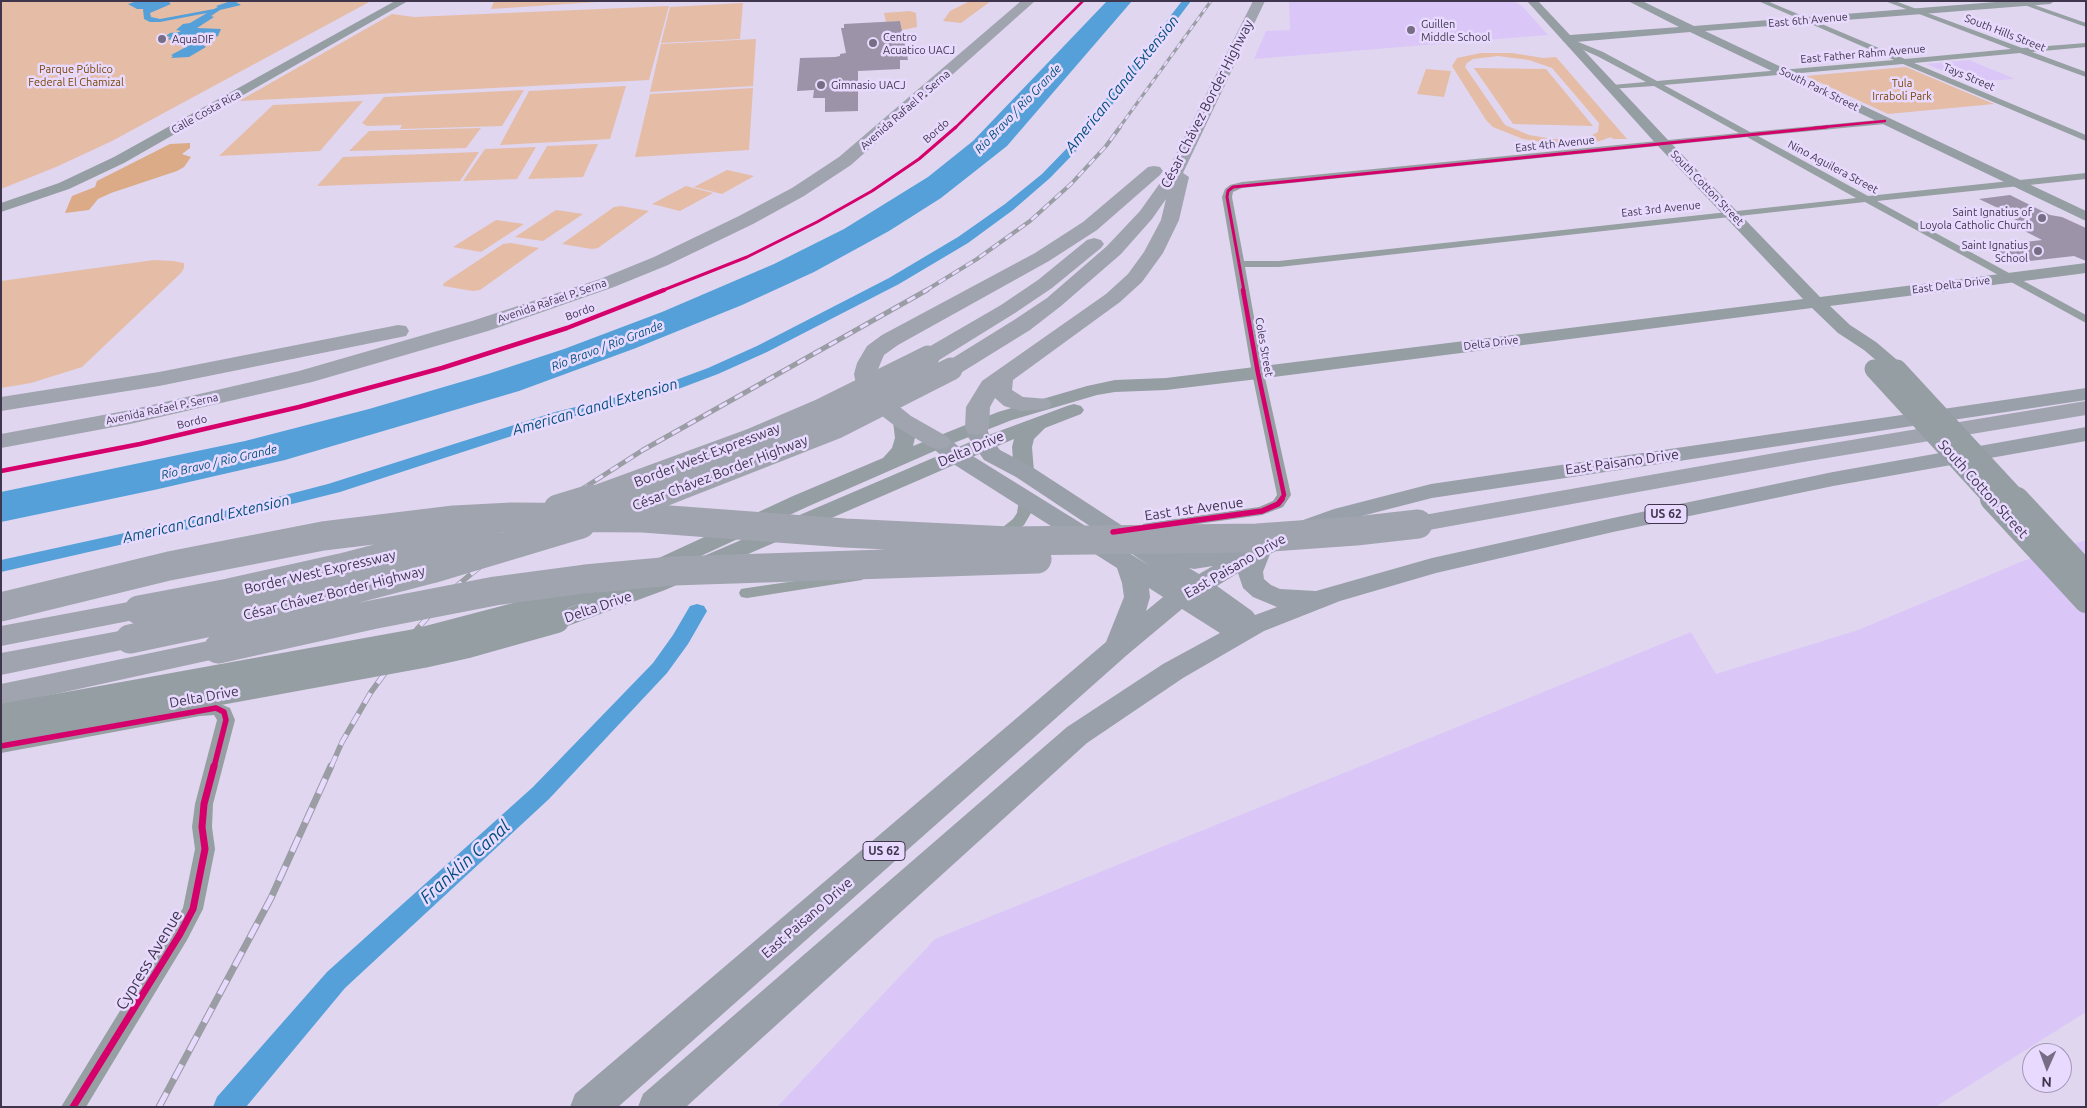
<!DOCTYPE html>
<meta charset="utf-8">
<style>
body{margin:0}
#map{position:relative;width:2087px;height:1108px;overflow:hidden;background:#e0d6f0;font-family:Ubuntu,sans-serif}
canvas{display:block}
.frame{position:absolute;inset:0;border:2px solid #3f364d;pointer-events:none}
.north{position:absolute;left:2022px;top:1043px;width:50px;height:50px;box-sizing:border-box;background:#e8dafe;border:1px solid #a498b7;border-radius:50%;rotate:182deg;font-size:14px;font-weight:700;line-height:20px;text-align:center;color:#3f364d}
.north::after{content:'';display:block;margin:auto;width:18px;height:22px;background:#776e86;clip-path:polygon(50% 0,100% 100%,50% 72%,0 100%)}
</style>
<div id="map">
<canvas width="2087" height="1108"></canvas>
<div class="frame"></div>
<div class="north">N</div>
</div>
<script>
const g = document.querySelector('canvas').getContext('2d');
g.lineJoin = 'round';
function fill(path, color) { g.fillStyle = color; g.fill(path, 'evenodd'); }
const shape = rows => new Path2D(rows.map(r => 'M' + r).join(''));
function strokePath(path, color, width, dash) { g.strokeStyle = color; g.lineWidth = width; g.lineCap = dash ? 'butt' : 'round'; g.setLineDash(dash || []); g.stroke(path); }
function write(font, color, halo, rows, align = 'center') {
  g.font = font + ' Ubuntu,sans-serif'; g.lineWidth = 5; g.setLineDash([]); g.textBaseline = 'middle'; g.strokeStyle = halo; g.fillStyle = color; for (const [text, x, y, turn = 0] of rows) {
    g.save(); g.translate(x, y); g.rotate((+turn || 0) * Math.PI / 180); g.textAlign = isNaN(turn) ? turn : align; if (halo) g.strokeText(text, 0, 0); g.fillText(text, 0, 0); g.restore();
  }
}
fill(shape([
 [1289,1,1513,1,1522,6,1548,35,1254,59,1266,31,1290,30],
 [1969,60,2013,78,2014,79,1970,82,1926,64],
 [2086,540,2086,1012,1935,1107,777,1107,935,939,1691,632,1716,674,1858,630,2023,561]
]), '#dac7f7');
fill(shape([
 [1,1,371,1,112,141,56,167,1,189],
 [494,1,612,1,491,9],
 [970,1,991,1,961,23,943,21,950,11],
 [743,3,740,39,661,43,670,7],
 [669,6,649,80,239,101,392,14,414,17],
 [910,11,916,13,917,27,902,30,900,21,886,22,884,13],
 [756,39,753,86,650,92,661,44],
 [1481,53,1512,53,1543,58,1556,57,1627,139,1613,139,1611,137,1600,141,1584,144,1554,144,1523,139,1493,127,1486,120,1452,66,1457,58],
 [1498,56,1529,60,1552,68,1599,123,1598,132,1590,136,1578,138,1553,139,1529,135,1505,125,1465,67,1467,63,1473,59],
 [1906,67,1994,104,1888,114,1806,76],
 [1474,68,1546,69,1593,126,1513,124],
 [1426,69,1451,71,1444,97,1417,94],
 [626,86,610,139,500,145,529,91],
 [753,88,749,150,635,157,650,94],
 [524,90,502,126,400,129,402,125,367,126,362,123,384,97],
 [363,101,320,151,219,156,273,105],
 [481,128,466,148,349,151,369,131],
 [598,144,583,177,528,179,547,146],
 [536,147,517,179,463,181,485,149],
 [479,152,460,181,317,186,343,157],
 [727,170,754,176,722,194,694,187],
 [686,186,713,193,680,211,652,204],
 [621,206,649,211,598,248,592,249,562,244,614,207],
 [556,210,583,214,543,241,515,237],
 [496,220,524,224,481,252,453,247],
 [511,243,539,248,480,290,473,291,443,286,444,283,503,244],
 [154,260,173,261,184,263,184,268,181,273,82,367,31,383,1,388,1,281]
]), '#e5bca6');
fill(shape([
 [190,143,190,148,182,154,191,157,184,167,177,171,111,193,98,199,89,210,65,213,72,196,95,187,97,181,170,144]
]), '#dbaa87');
fill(shape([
 [137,1,168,1,171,4,150,13,151,17,160,19,214,9,218,7,216,6,231,1,237,1,236,2,241,5,220,10,211,16,214,17,197,28,221,29,218,36,198,42,206,47,189,57,171,58,173,56,171,55,188,46,190,41,176,42,168,39,170,37,166,36,170,33,179,32,181,31,176,30,183,24,190,23,207,13,160,22,150,22,144,19,143,9,137,9,128,4],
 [1107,1,1132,1,1007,146,941,198,889,231,814,272,742,305,636,348,519,391,285,460,154,490,1,522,1,492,245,441,369,409,488,374,564,349,662,312,774,264,844,229,928,177,973,141]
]), '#55a0d8');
fill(shape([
 [1182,1,1191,1,1080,147,1050,178,1013,210,968,243,899,284,767,352,718,374,665,394,567,418,340,492,216,523,1,572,1,560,216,513,328,484,555,412,654,388,708,368,757,346,889,278,958,237,1005,204,1042,174,1072,143,1182,1],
 [697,604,704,606,707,611,688,644,667,673,549,799,345,988,246,1107,213,1107,217,1097,327,972,533,787,653,663,673,635,690,606,697,604]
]), '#55a0d8');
fill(shape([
 [900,21,908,60,900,60,900,69,858,71,858,111,825,112,825,98,813,98,814,90,797,91,800,58,835,57,840,56,840,54,846,53,841,28,844,28,844,24],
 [2010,195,2050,215,2062,217,2086,228,2086,261,2074,256,2012,263,1983,247,2042,240,2013,225,2025,224,2014,219,2019,218,1979,199]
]), '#9c93a8');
fill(shape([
 [1758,1,1767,1,1905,59,2011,49,1885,1,1895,1,2022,48,2086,43,2086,47,2032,52,2086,72,2086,77,2020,53,1914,63,2086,135,2086,141,1903,64,1664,85,1750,132,1888,119,1889,121,1885,124,1758,136,1868,196,2086,173,2086,179,1877,201,2086,315,2086,323,1865,202,1279,267,1245,267,1264,373,1291,495,1283,507,1262,515,1148,531,1143,530,1141,527,1143,524,1148,523,1259,507,1273,501,1277,495,1252,373,1222,197,1225,189,1230,185,1242,182,1739,133,1654,86,1609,89,1608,87,1612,85,1646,82,1597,56,1563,41,1562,39,1566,37,1603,52,1657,81,1894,60,1758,1],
 [1747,137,1856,198,1279,261,1244,261,1232,197,1233,192,1242,188,1747,137],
 [2013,1,2023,1,2086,23,2086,27,2013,1],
 [1026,495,1031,496,1033,499,1031,513,1024,525,1003,541,993,541,991,538,993,535,1013,519,1017,513,1019,499,1021,496,1026,495],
 [857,572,862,574,865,577,862,580,747,598,741,597,739,593,741,589,747,588,857,572],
 [216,702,230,708,235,720,213,804,212,827,215,849,203,909,187,940,86,1107,61,1107,183,908,195,849,192,827,195,804,217,720,214,715,200,716,1,753,1,739,216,702]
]), '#969fa1');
fill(shape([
 [395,1,408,1,124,163,69,189,1,212,1,203,59,183,114,157,395,1],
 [1527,1,1538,1,1570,35,1679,27,1628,1,1642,1,1694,26,2008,1,2055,1,2050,4,1705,31,2086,211,2086,221,1690,32,1576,42,1668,140,1820,297,2086,263,2086,273,1830,306,1850,325,1876,342,1903,365,1906,369,1903,373,1897,375,1891,373,1864,350,1838,333,1812,308,1258,379,1166,390,1115,392,1097,395,1012,420,946,446,809,506,664,573,975,440,1067,406,1074,404,1081,406,1084,410,1081,414,1045,428,1034,439,1032,447,1034,472,1031,476,1024,478,1017,476,1014,472,1012,447,1014,439,665,590,565,627,557,629,549,627,545,621,549,615,590,600,556,612,548,610,544,604,548,598,617,576,625,578,629,583,625,588,649,580,664,573,656,575,648,573,645,568,648,563,793,496,883,458,892,448,895,438,893,421,896,417,903,415,910,417,913,421,915,438,913,446,998,412,1087,386,1115,380,1166,378,1803,299,1658,146,1527,1]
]), '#959ea3');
fill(shape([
 [2086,388,2086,400,1432,498,1350,519,1310,534,1270,554,1263,572,1264,579,1271,585,1280,589,1316,591,1432,558,1613,518,1833,472,2086,427,2086,441,1833,486,1613,532,1436,573,1340,601,1264,631,1183,678,1087,743,686,1107,638,1107,643,1094,1067,727,1163,664,1220,633,1182,609,1127,655,618,1107,570,1107,575,1094,1106,642,1124,597,1122,583,1117,568,947,460,931,447,928,442,931,437,939,435,947,437,963,450,1150,566,1016,477,984,460,968,437,966,428,969,423,977,421,985,423,990,437,1000,450,1032,467,1158,549,1194,553,1237,546,1243,548,1292,524,1334,509,1431,484,2086,388],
 [1213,566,1199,574,1189,568,1194,569,1213,566],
 [1238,573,1243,588,1253,597,1277,607,1255,615,1252,611,1217,586,1238,573],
 [1149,588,1163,597,1146,611,1150,597,1149,588]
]), '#99a0a9');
fill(shape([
 [1021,1,1035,1,851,165,804,196,753,224,668,265,614,287,488,331,312,382,130,424,1,448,1,434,130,410,299,371,472,321,600,279,654,257,739,216,792,188,839,157,1021,1],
 [1253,1,1265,1,1183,173,1189,177,1179,220,1163,253,1142,282,1120,302,1013,380,1012,390,1023,397,1048,399,1052,404,1048,409,1021,411,1004,406,995,398,990,407,989,428,986,433,977,435,968,433,965,428,966,407,982,381,1106,294,1128,274,1144,252,1161,220,1166,199,1152,219,1121,254,1061,306,1030,330,959,374,951,376,943,374,940,369,943,364,1014,320,1047,298,1107,246,1140,211,1165,176,1253,1],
 [1154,166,1160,167,1163,171,1160,175,1097,230,1049,261,898,345,884,355,876,374,881,389,885,395,911,416,948,437,951,442,948,447,939,449,930,447,895,426,868,405,857,389,854,374,857,363,867,346,882,335,1035,253,1083,222,1148,167,1154,166],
 [1094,238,1101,240,1104,244,1101,248,1052,288,1015,313,936,362,928,364,920,362,917,357,920,352,1001,305,1038,280,1087,240,1094,238],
 [398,325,406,326,409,331,406,336,159,386,1,411,1,397,159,372,398,325],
 [2086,401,2086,415,1803,462,1418,532,1409,530,1405,524,1409,518,1418,516,1803,448,2086,401],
 [139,600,149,603,154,610,149,617,1,646,1,626,139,600],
 [130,629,141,632,145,639,141,646,1,675,1,653,130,629],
 [218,639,229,642,233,649,229,656,1,706,1,684,218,639]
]), '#a0a4af');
const railFar4 = shape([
 [1119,128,1211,1]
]);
const railFar3 = shape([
 [925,291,977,259,1030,221,1071,184,1106,146,1120,127]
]);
const railFar2 = shape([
 [565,500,643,450,927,290]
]);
const railFar1 = shape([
 [331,767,342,742,371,692,418,628,453,589,529,526,567,499]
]);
const rail = shape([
 [159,1107,271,898,331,766]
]);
strokePath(railFar4, '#9a9da4', 3);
strokePath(railFar3, '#9a9da4', 4);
strokePath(railFar2, '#9a9da4', 5);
strokePath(railFar1, '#9a9da4', 5.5);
strokePath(rail, '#9a9da4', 7);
strokePath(railFar4, '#e8dafe', 2, [5.5]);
strokePath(railFar3, '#e8dafe', 2.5, [8]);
strokePath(railFar2, '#e8dafe', 3, [9]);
strokePath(railFar1, '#e8dafe', 4, [12]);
strokePath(rail, '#e8dafe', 5, [16]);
strokePath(shape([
 [1874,369,1994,500],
 [1897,369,2018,500]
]), '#959ea3', 19);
strokePath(shape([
 [1992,499,2086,601],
 [2017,499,2086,573],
 [1,716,415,641,556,604],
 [1,733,423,656,468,646,557,621]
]), '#959ea3', 24);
strokePath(shape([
 [587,500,751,440,821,410,928,357],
 [651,500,837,427,951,369]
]), '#a0a4af', 23);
strokePath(shape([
 [558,509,591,499],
 [619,512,654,499],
 [1,607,169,566,323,536,454,520,512,517,643,518,845,533,1009,541,1257,538,1356,531,1418,524],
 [139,610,229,593,341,568,488,530],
 [130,639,300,603,431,569,581,524],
 [218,649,371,615,495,591,585,579,673,571,1037,559]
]), '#a0a4af', 29);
strokePath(shape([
 [955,128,1083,1],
 [1814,128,1885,121]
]), '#d6006c', 2.5);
strokePath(shape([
 [661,291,747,257,817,222,872,191,919,159,956,127],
 [1244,291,1227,197,1228,191,1233,187,1827,127]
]), '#d6006c', 3);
strokePath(shape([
 [1243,290,1258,373,1284,495,1281,500],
 [1,471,140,444,299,407,442,368,567,328,664,290]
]), '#d6006c', 4.5);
strokePath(shape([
 [1113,532,1262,511,1278,504,1282,499],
 [1,746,216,708,224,712,226,720,214,767]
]), '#d6006c', 5.5);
strokePath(shape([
 [73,1107,180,934,193,909,205,849,202,827,204,804,214,766]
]), '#d6006c', 7);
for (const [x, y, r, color] of [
 [1411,30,5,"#776e86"],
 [162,39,5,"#776e86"],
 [873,43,5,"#776e86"],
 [821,85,5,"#776e86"],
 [2042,218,5,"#776e86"],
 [2038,251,5,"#776e86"]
]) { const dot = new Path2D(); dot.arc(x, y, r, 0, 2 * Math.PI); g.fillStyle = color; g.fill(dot); strokePath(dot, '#e8dafe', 2); }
write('11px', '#3f364d', '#e8dafe', [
 ["East 6th Avenue",1808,20,-5],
 ["South Hills Street",2005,33,21],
 ["East Father Rahm Avenue",1863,54,-5],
 ["Tays Street",1969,77,23],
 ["South Park Street",1819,89,26],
 ["Avenida Rafael P. Serna",905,110,-41],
 ["Calle Costa Rica",206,112,-29],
 ["Bordo",936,131,-41],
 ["East 4th Avenue",1555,144,-6],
 ["Nino Aguilera Street",1833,167,28],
 ["South Cotton Street",1707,188,46],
 ["East 3rd Avenue",1661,209,-6],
 ["East Delta Drive",1951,285,-7],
 ["Avenida Rafael P. Serna",552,301,-19],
 ["Bordo",580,312,-20],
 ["Delta Drive",1491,343,-7],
 ["Coles Street",1264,347,80],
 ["Avenida Rafael P. Serna",162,409,-12],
 ["Bordo",192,422,-13]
]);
write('11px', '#3f364d', '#e8dafe', [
 ["Guillen",1421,24],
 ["Middle School",1421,37],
 ["Centro",883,37],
 ["Acuatico UACJ",883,50],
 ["AquaDIF",172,39],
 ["Gimnasio UACJ",831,85],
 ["Saint Ignatius of",2032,212,"right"],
 ["Loyola Catholic Church",2032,225,"right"],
 ["Saint Ignatius",2028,245,"right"],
 ["School",2028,258,"right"]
], 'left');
write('11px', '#7b4603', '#e8dafe', [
 ["Parque Público",76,69],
 ["Federal El Chamizal",76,82],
 ["Tula",1902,83],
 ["Irraboli Park",1902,96]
]);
write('italic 12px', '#004f7d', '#e8dafe', [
 ["Río Bravo / Rio Grande",1018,109,-46],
 ["Río Bravo / Rio Grande",607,346,-21],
 ["Río Bravo / Rio Grande",219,462,-13]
]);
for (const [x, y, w] of [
 [1666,514,42],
 [884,851,42]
]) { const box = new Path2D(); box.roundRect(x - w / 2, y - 9.5, w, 19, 4); g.fillStyle = '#e8dafe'; g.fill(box); strokePath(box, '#3f364d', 1); }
write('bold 12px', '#3f364d', null, [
 ["US 62",1666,514],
 ["US 62",884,851]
]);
write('14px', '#3f364d', '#e8dafe', [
 ["César Chávez Border Highway",1207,104,-63],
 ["Delta Drive",971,449,-23],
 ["Border West Expressway",707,455,-21],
 ["East Paisano Drive",1622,462,-8],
 ["César Chávez Border Highway",720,473,-21],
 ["South Cotton Street",1983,489,48],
 ["East 1st Avenue",1194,509,-8],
 ["East Paisano Drive",1235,566,-30],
 ["Border West Expressway",320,572,-13],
 ["César Chávez Border Highway",334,593,-14],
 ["Delta Drive",598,607,-19],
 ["Delta Drive",204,697,-10],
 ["East Paisano Drive",807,918,-41]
]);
write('italic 15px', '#004f7d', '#e8dafe', [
 ["American Canal Extension",1122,84,-51],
 ["American Canal Extension",595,407,-16],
 ["American Canal Extension",206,519,-13]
]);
write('16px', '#3f364d', '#e8dafe', [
 ["Cypress Avenue",149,960,-59]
]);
write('italic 18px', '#004f7d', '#e8dafe', [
 ["Franklin Canal",465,862,-42]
]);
</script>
